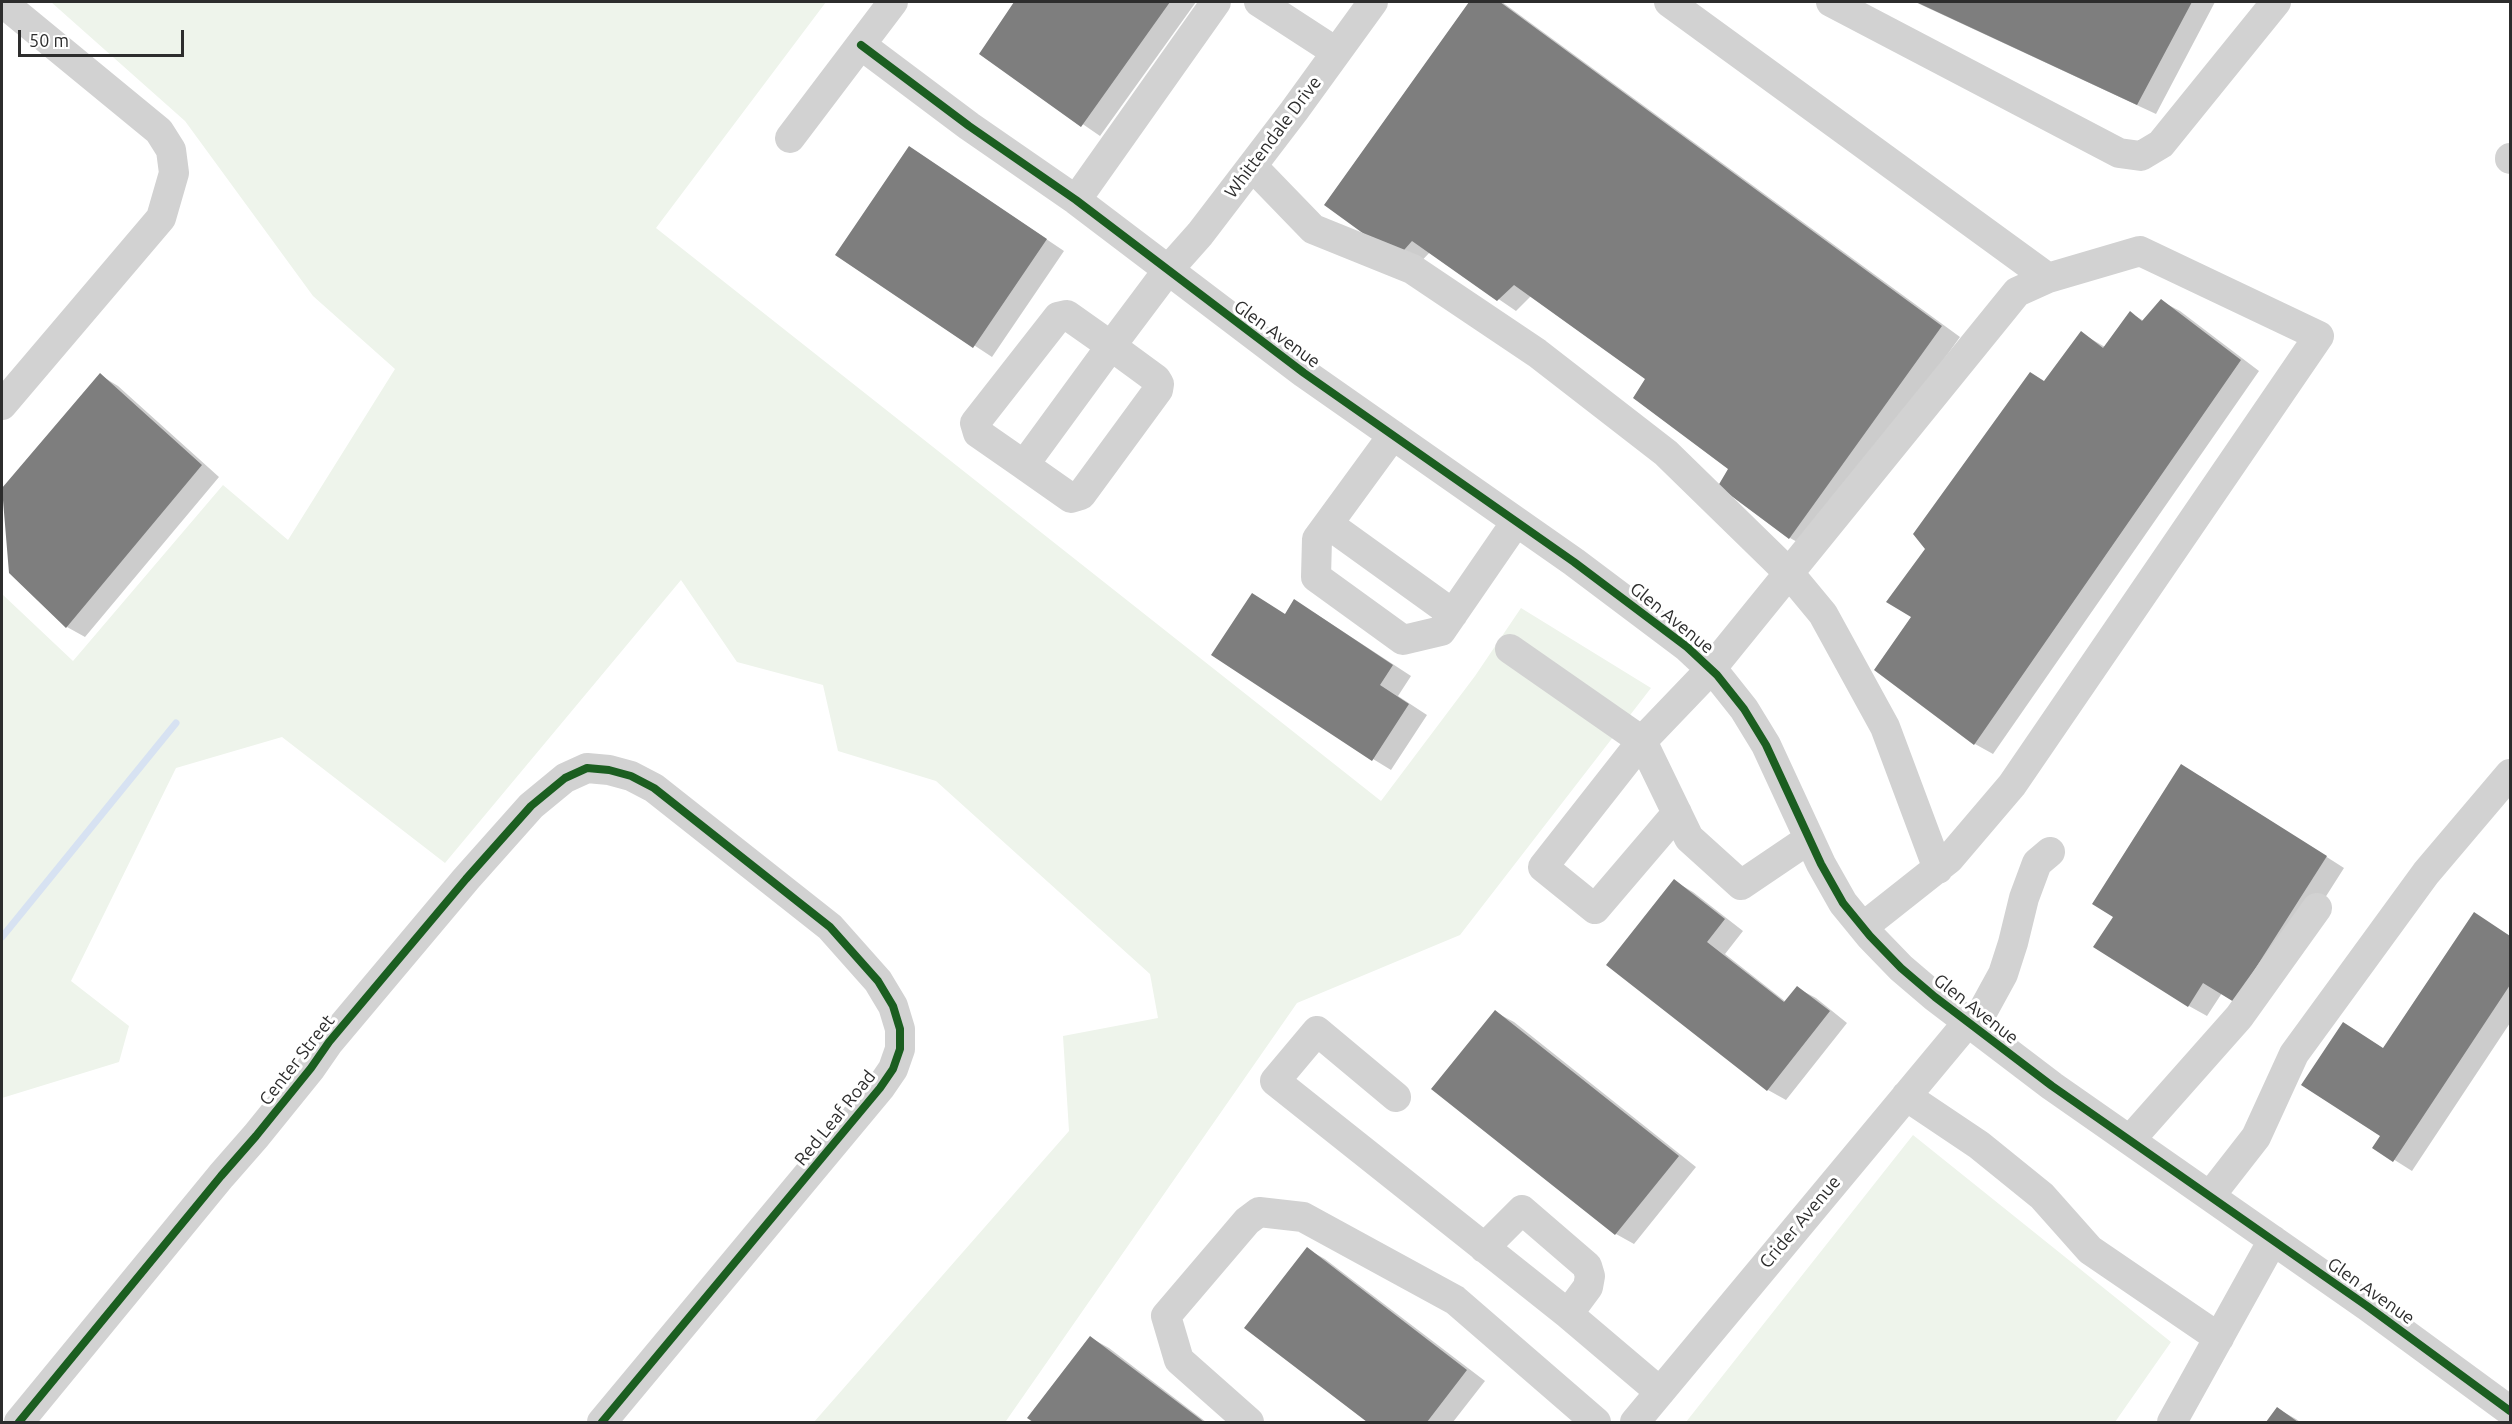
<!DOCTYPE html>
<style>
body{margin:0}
#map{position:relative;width:2512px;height:1424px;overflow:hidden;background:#fff;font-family:Ubuntu,sans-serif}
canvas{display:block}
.frame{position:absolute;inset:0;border:3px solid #2d2d2d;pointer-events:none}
.scale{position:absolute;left:18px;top:30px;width:166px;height:27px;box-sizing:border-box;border:3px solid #2d2d2d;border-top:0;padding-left:8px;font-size:18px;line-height:21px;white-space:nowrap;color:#2d2d2d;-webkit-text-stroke:4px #fff;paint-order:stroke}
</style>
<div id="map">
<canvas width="2512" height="1424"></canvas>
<div class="frame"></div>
<div class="scale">50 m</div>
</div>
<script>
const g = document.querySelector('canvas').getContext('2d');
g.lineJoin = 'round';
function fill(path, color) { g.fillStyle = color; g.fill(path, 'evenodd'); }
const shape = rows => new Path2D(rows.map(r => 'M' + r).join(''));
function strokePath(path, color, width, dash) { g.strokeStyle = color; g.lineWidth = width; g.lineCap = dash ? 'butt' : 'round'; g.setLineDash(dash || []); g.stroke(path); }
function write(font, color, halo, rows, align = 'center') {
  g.font = font + ' Ubuntu,sans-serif'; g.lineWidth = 6; g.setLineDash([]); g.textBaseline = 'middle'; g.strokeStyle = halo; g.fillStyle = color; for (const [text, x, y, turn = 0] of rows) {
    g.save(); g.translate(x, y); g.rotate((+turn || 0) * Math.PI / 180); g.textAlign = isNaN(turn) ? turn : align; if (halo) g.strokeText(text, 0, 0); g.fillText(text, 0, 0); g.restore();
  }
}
fill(shape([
 [51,2,826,2,656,228,1381,801,1475,676,1521,608,1651,688,1460,935,1297,1003,1006,1421,1008,1422,814,1422,1069,1131,1063,1036,1158,1018,1150,974,936,781,838,751,823,685,737,662,681,580,445,863,282,737,176,768,71,981,129,1026,119,1062,2,1098,2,594,73,661,223,485,288,540,395,369,313,296,185,121],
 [1913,1135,2171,1342,2115,1422,1686,1422]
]), '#eef4eb');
fill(shape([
 [1016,2,1196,2,1100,136,981,54],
 [1471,2,1502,2,1960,337,1808,548,1790,538,1730,468,1648,379,1532,295,1516,311,1430,252,1416,267,1326,204],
 [1915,2,2215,2,2156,114],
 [927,159,1064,251,992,357,837,255],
 [2161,301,2180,311,2259,371,1993,754,1975,744,1913,616,2045,383,2081,333,2105,347,2130,313,2144,321],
 [100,375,118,386,219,477,85,637,67,627],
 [1313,612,1411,676,1398,696,1427,715,1391,770,1373,759,1286,615],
 [2200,776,2344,868,2253,1011,2222,993,2207,1016,2189,1006,2115,916],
 [1674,881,1693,892,1743,931,1725,954,1786,1002,1797,988,1816,998,1847,1023,1786,1100,1768,1090],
 [2474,914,2510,936,2510,1023,2412,1171,2374,1147,2382,1136,2344,1024,2384,1049],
 [1495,1012,1514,1022,1696,1167,1634,1244,1616,1234,1433,1089],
 [1307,1249,1325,1259,1485,1381,1453,1422,1370,1422,1246,1327],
 [1091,1338,1109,1348,1206,1422,1035,1422,1029,1418],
 [2278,1409,2296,1419,2300,1422,2267,1422]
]), '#0003');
strokePath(shape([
 [2,937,176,723]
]), '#d7e2f2', 7);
fill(shape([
 [1014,2,1170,2,1081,127,979,54],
 [1469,2,1500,2,1942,326,1789,539,1718,486,1728,469,1633,398,1645,379,1514,285,1497,301,1412,241,1397,258,1324,205],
 [1916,2,2192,2,2137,105],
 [909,146,1047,239,973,348,835,255],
 [2161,299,2241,360,1974,745,1874,670,1911,617,1886,602,1925,549,1913,534,2030,372,2044,381,2081,331,2103,348,2130,311,2142,321],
 [100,373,202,465,66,628,9,573,2,488],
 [1252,593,1285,614,1294,599,1393,665,1380,685,1409,704,1372,761,1211,655],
 [2181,764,2327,856,2234,1002,2203,983,2188,1007,2093,947,2113,917,2092,904],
 [1674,879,1725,919,1707,942,1784,1002,1797,986,1830,1011,1767,1091,1606,965],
 [2474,912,2510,936,2510,985,2393,1162,2372,1148,2380,1136,2301,1085,2343,1022,2383,1048],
 [1495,1010,1679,1156,1615,1235,1431,1089],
 [1307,1247,1467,1370,1427,1422,1367,1422,1244,1328],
 [1090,1336,1204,1422,1033,1422,1027,1418],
 [2277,1407,2298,1422,2266,1422]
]), '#7e7e7e');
strokePath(shape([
 [1259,2,1336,52],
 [1669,2,2048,278],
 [1831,2,2119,153,2141,156,2161,144,2276,2],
 [861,45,969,126,1076,200,1304,373,1574,562,1687,647,1717,675,1744,709,1766,745,1821,864,1843,903,1870,936,1901,968,1935,997,2052,1086,2367,1306,2510,1411],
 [790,138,893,2],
 [2510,159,2510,158],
 [1252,166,1313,229,1412,269,1537,353,1666,453,1789,573,1823,614,1885,727,1938,869],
 [1076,200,1216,2],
 [2,405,161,218,174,173,171,150,159,131,2,2],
 [1393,435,1317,539,1316,577,1403,640,1441,631,1516,522],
 [1024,465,1071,498,1081,495,1158,390,1159,384,1156,379,1111,346,1067,315,1058,317,975,423,978,433,1024,465,1111,346,1168,270,1200,234,1294,111,1373,2],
 [1328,524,1453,614],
 [1510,649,1642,741,1543,867,1595,909,1677,813],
 [1809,839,1741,885,1689,838,1642,741,1711,669,2017,292,2048,278,2140,251,2319,336,2012,785,1949,859,1863,927],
 [1974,1027,2003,974,2013,943,2024,898,2037,863,2050,852],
 [1906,1096,1979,1145,2042,1196,2090,1250,2219,1338],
 [1396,1097,1317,1031,1275,1081,1568,1314,1660,1392],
 [2130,1140,2239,1017,2317,908],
 [2210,1196,2256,1137,2294,1054,2426,873,2510,774],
 [1484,1248,1522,1210,1587,1266,1590,1276,1588,1287,1568,1314],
 [19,1422,221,1176,256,1136,311,1068,329,1042,466,879,531,806,565,778,587,768,609,770,631,776,654,788,830,927,878,981,893,1006,900,1029,900,1049,893,1069,880,1088,602,1422],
 [1249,1422,1179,1360,1166,1316,1247,1221,1259,1212,1303,1217,1455,1300,1596,1422],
 [1635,1422,1968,1022],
 [2172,1422,2273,1240]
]), '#d2d2d2', 30);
strokePath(shape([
 [861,45,969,126,1076,200,1304,373,1574,562,1687,647,1717,675,1744,709,1766,745,1821,864,1843,903,1870,936,1901,968,1935,997,2052,1086,2367,1306,2510,1411],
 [19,1422,221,1176,256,1136,311,1068,329,1042,466,879,531,806,565,778,587,768,609,770,631,776,654,788,830,927,878,981,893,1006,900,1029,900,1049,893,1069,880,1088,602,1422]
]), '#1b5e20', 8);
write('18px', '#2d2d2d', '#fff', [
 ["Whittendale Drive",1273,137,-53],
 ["Glen Avenue",1277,334,36],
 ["Glen Avenue",1672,618,39],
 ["Glen Avenue",1976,1009,38],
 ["Center Street",297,1060,-52],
 ["Red Leaf Road",835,1118,-51],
 ["Crider Avenue",1800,1222,-50],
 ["Glen Avenue",2371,1291,35]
]);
</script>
